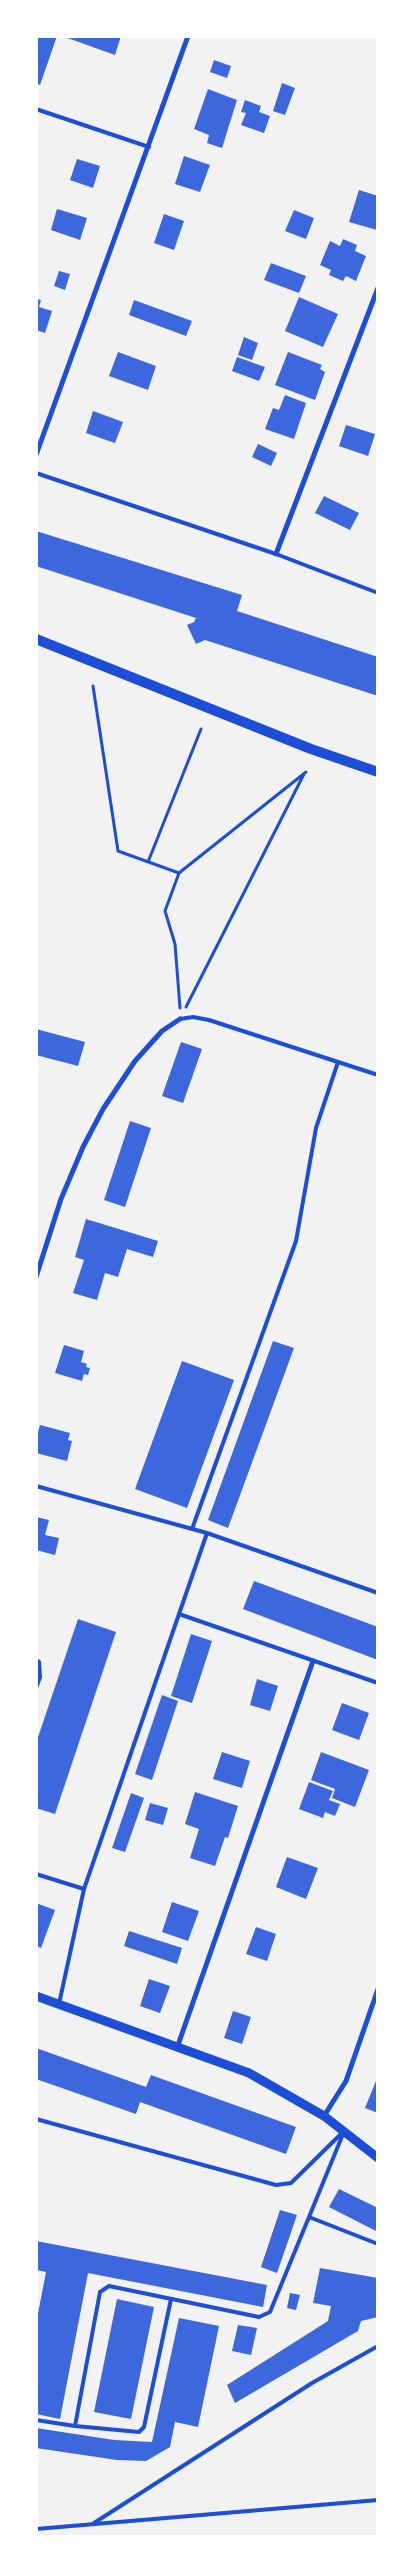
<!DOCTYPE html>
<style>
body{margin:0}
#map{position:relative;width:414px;height:2573px;overflow:hidden;background:#f2f2f2;font-family:"Source Sans 3",sans-serif}
canvas{display:block}
.frame{position:absolute;inset:0;border:38px solid #fff;pointer-events:none}
</style>
<div id="map">
<canvas width="414" height="2573"></canvas>
<div class="frame"></div>
</div>
<script>
const g = document.querySelector('canvas').getContext('2d');
g.lineJoin = 'round';
function fill(path, color) { g.fillStyle = color; g.fill(path, 'evenodd'); }
const shape = rows => new Path2D(rows.map(r => 'M' + r).join(''));
function strokePath(path, color, width, dash) { g.strokeStyle = color; g.lineWidth = width; g.lineCap = dash ? 'butt' : 'round'; g.setLineDash(dash || []); g.stroke(path); }
fill(shape([
 [36,36,57,36,40,85,36,83],
 [62,36,121,36,115,55],
 [214,60,231,66,227,78,210,72],
 [282,83,295,88,285,115,273,111],
 [208,89,237,100,222,148,207,143,209,135,194,129],
 [245,100,261,106,259,112,270,116,264,133,241,125,246,113,241,112],
 [184,156,210,165,200,192,175,184],
 [77,159,100,166,93,188,70,180],
 [359,190,378,196,377,230,349,222],
 [57,209,87,218,80,240,51,230],
 [294,210,314,218,306,239,285,231],
 [164,214,184,221,174,250,154,243],
 [343,239,357,245,355,251,366,256,356,281,346,276,343,281,329,275,331,270,320,265,330,241,340,246],
 [271,263,306,276,299,293,264,280],
 [59,271,70,274,65,290,54,286],
 [299,297,338,314,323,347,285,331],
 [36,299,41,300,39,307,52,311,45,333,36,330],
 [134,300,192,321,186,336,129,315],
 [244,337,258,343,252,360,238,355],
 [118,352,156,366,148,390,109,376],
 [288,352,322,365,320,369,325,372,315,400,275,385],
 [237,357,265,367,259,381,232,371],
 [285,395,306,403,294,439,265,429,273,408,279,410],
 [93,411,123,422,115,443,86,433],
 [346,425,375,434,368,456,339,446],
 [258,444,277,453,271,466,252,457],
 [324,496,359,513,350,530,315,513],
 [36,531,242,595,237,611,378,657,378,696,205,640,196,644,187,625,194,622,196,618,36,566],
 [36,1029,85,1042,78,1066,36,1055],
 [181,1042,202,1049,183,1103,162,1096],
 [130,1121,151,1128,125,1207,104,1200],
 [86,1219,158,1241,153,1257,127,1249,118,1277,105,1273,97,1300,73,1293,84,1260,75,1257],
 [273,1341,294,1348,228,1528,208,1520],
 [64,1345,84,1351,81,1362,87,1364,86,1367,90,1368,88,1375,84,1374,82,1381,55,1373],
 [182,1361,234,1380,187,1508,135,1489],
 [40,1425,70,1433,68,1440,72,1441,67,1461,36,1453,36,1439],
 [36,1517,49,1520,45,1535,59,1538,55,1555,36,1550],
 [254,1581,378,1627,378,1660,243,1609],
 [78,1619,116,1632,55,1814,36,1808,36,1743],
 [191,1634,212,1641,192,1703,171,1696],
 [257,1679,278,1686,270,1711,250,1705],
 [162,1695,178,1701,152,1780,135,1774],
 [342,1703,369,1713,359,1740,332,1730],
 [222,1752,250,1761,242,1788,213,1779],
 [321,1752,369,1770,355,1807,332,1798,335,1789,311,1780],
 [309,1782,333,1791,329,1800,340,1804,335,1816,325,1812,323,1818,299,1809],
 [195,1792,238,1806,228,1838,225,1837,215,1866,190,1858,199,1829,185,1824],
 [131,1793,144,1798,125,1852,112,1848],
 [150,1803,168,1808,163,1825,145,1820],
 [287,1857,318,1868,306,1899,276,1887],
 [172,1902,199,1911,188,1941,162,1932],
 [36,1903,55,1910,41,1948,36,1946],
 [256,1927,276,1934,267,1961,246,1954],
 [129,1931,182,1948,177,1964,124,1946],
 [149,1979,170,1986,160,2013,140,2006],
 [233,2011,251,2017,242,2044,224,2038],
 [36,2048,146,2087,151,2075,296,2127,286,2154,140,2102,136,2114,36,2079],
 [378,2076,378,2113,365,2108],
 [339,2189,378,2208,378,2232,329,2207],
 [280,2210,297,2215,277,2273,261,2267],
 [36,2241,267,2285,263,2307,88,2273,60,2419,36,2414,36,2324,46,2272,36,2270],
 [320,2268,378,2278,378,2317,361,2321,358,2331,235,2403,227,2385,328,2321,331,2306,313,2303],
 [290,2293,300,2295,296,2310,287,2308],
 [117,2299,154,2307,131,2419,94,2412],
 [179,2318,219,2326,198,2427,175,2422,170,2447,146,2461,117,2460,36,2448,36,2428,114,2440,152,2442],
 [238,2325,257,2328,251,2355,232,2351]
]), '#3d67dc');
strokePath(shape([
 [93,686,118,851,179,873],
 [148,862,201,729],
 [186,1007,304,774],
 [180,1008,175,944,165,911,179,873,306,772]
]), '#1d4ed8', 3);
strokePath(shape([
 [36,109,149,147],
 [36,473,276,554,378,593],
 [180,1019,193,1017,209,1020,378,1075],
 [36,1486,207,1533,378,1593],
 [192,1529,296,1241,316,1128,338,1062],
 [179,1614,378,1683],
 [36,1660,39,1662,40,1677,36,1688],
 [36,1874,84,1889],
 [59,2004,84,1889,207,1533],
 [36,2119,276,2185,291,2183,343,2132],
 [343,2134,309,2217,378,2244],
 [36,2420,75,2426,139,2432,144,2427,171,2299],
 [75,2426,100,2292,109,2286,259,2317,270,2312,309,2217],
 [94,2523,312,2383,378,2346],
 [36,2529,378,2500]
]), '#1d4ed8', 4);
strokePath(shape([
 [36,455,188,36],
 [276,554,378,288],
 [36,1277,61,1199,83,1147,103,1109,135,1061,162,1031,180,1019],
 [178,2045,313,1661],
 [324,2116,346,2081,378,1989]
]), '#1d4ed8', 5);
strokePath(shape([
 [36,1996,249,2073,324,2116,378,2158]
]), '#1d4ed8', 9);
strokePath(shape([
 [36,639,311,749,378,772]
]), '#1d4ed8', 10);
</script>
